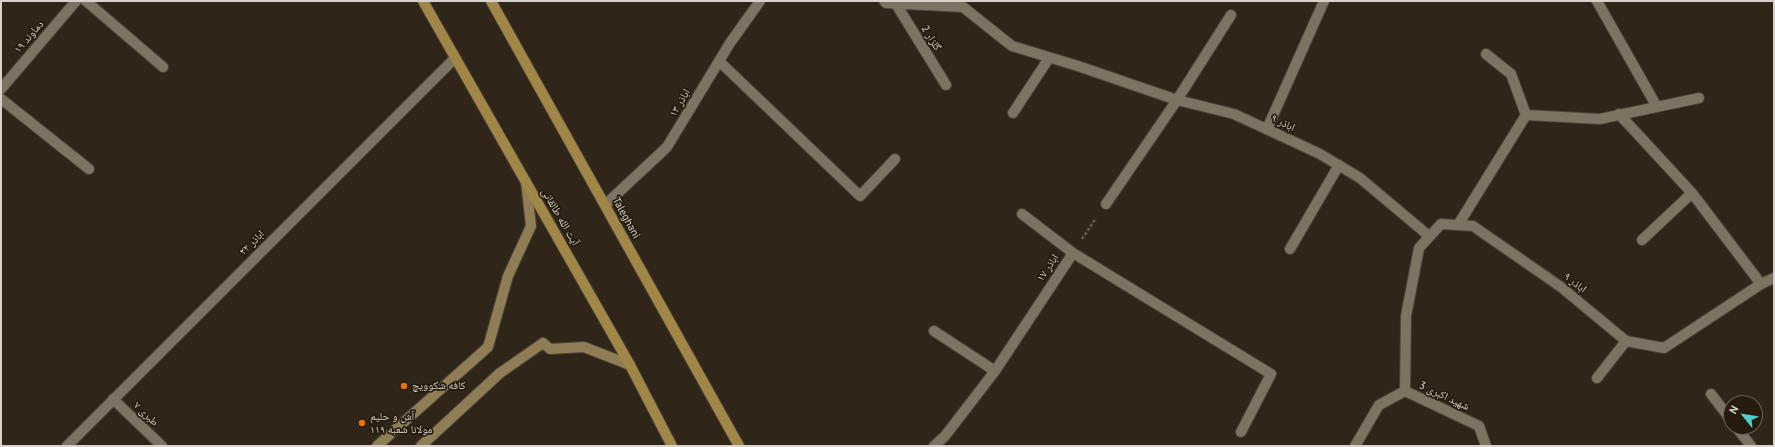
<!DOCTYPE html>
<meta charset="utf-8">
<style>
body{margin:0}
#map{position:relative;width:1775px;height:447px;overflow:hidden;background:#2f2619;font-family:"PT Sans",sans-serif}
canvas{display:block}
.frame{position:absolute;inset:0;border:2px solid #d8d2ca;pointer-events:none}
.north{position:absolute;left:1723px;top:395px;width:40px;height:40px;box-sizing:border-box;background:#251c0f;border:1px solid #6d655a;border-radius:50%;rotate:300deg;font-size:11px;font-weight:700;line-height:16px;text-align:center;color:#d8d2ca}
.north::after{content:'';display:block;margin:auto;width:14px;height:18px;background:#52cdcd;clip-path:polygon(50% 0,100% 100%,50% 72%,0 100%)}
</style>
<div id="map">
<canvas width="1775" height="447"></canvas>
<div class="frame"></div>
<div class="north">N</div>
</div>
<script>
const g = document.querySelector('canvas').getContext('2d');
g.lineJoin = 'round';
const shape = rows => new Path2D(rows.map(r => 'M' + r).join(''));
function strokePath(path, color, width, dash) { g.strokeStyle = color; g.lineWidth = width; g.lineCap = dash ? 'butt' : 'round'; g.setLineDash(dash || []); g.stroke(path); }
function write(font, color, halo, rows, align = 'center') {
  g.font = font + ' "PT Sans","Noto Naskh Arabic",sans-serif'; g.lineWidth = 3.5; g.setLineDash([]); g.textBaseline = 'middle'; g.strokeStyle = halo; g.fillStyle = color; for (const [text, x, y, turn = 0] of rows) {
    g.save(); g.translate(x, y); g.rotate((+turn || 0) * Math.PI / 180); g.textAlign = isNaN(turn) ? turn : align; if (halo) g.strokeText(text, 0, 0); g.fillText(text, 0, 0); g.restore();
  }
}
const street = shape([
 [86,1,163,67],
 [884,1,886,3,963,7,1012,46,1078,66,1177,100,1234,114,1320,154,1360,178,1429,236],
 [1597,1,1657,107],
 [896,4,946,85],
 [1486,54,1511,74,1526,115],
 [719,61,860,196,895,159],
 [1,89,76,1],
 [1,99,89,169],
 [1013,113,1049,58],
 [1619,114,1692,193,1761,284],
 [1267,129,1324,1],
 [1106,204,1177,100,1231,15],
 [605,205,667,147,730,43,760,1],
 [1022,214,1073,253,1271,374,1241,432],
 [1458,225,1526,115,1600,119,1699,98],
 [1642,240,1692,193],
 [1290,249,1339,165],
 [934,331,995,371],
 [1597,378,1626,341,1664,348,1761,284,1774,278],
 [1405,391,1406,316,1419,248,1441,224,1473,226,1561,287,1626,341],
 [1711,394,1731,420],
 [113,399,162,446],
 [1736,427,1751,446],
 [67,446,455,58],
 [934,446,945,436,995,371,1073,253],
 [1355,446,1379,405,1405,391,1479,426,1486,446]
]);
const secondary = shape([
 [377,446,488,347,508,276,531,226,526,182],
 [421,446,500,373,543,343,550,349,584,347,630,365]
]);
const primary = shape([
 [423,1,630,365,672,446],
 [491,1,739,446]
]);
strokePath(street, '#494237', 12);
strokePath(secondary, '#494237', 12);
strokePath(primary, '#494237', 12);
strokePath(shape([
 [1082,239,1096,218]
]), '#655d51', 2.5, [3, 2]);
strokePath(street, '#7d7363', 10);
strokePath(secondary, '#8f7d55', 10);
strokePath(primary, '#a08747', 10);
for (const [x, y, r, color] of [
 [404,386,4,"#e8710a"],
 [362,423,4,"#e8710a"]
]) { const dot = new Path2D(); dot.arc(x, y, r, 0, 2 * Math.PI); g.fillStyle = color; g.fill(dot); strokePath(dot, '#251c0f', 1.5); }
write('11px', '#d8d2ca', '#251c0f', [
 ["دماوند ۱۹",29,37,-50],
 ["گلزار 2",931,38,58],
 ["اباذر ۱۳",680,103,-59],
 ["اباذر ۹",1283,123,26],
 ["آیت الله طالقانی",560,217,60],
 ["Taleghani",626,218,61],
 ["اباذر ۲۲",252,243,-45],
 ["اباذر ۱۷",1048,268,-56],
 ["اباذر ۹",1575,283,38],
 ["شهید اکبری 3",1444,396,25],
 ["طبری ۷",146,414,44]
]);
write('11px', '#d8d2ca', '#251c0f', [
 ["کافه شکوویچ",412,386],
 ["آش و حلیم",370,417],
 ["مولانا شعبه ۱۱۹",370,430]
], 'left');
</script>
